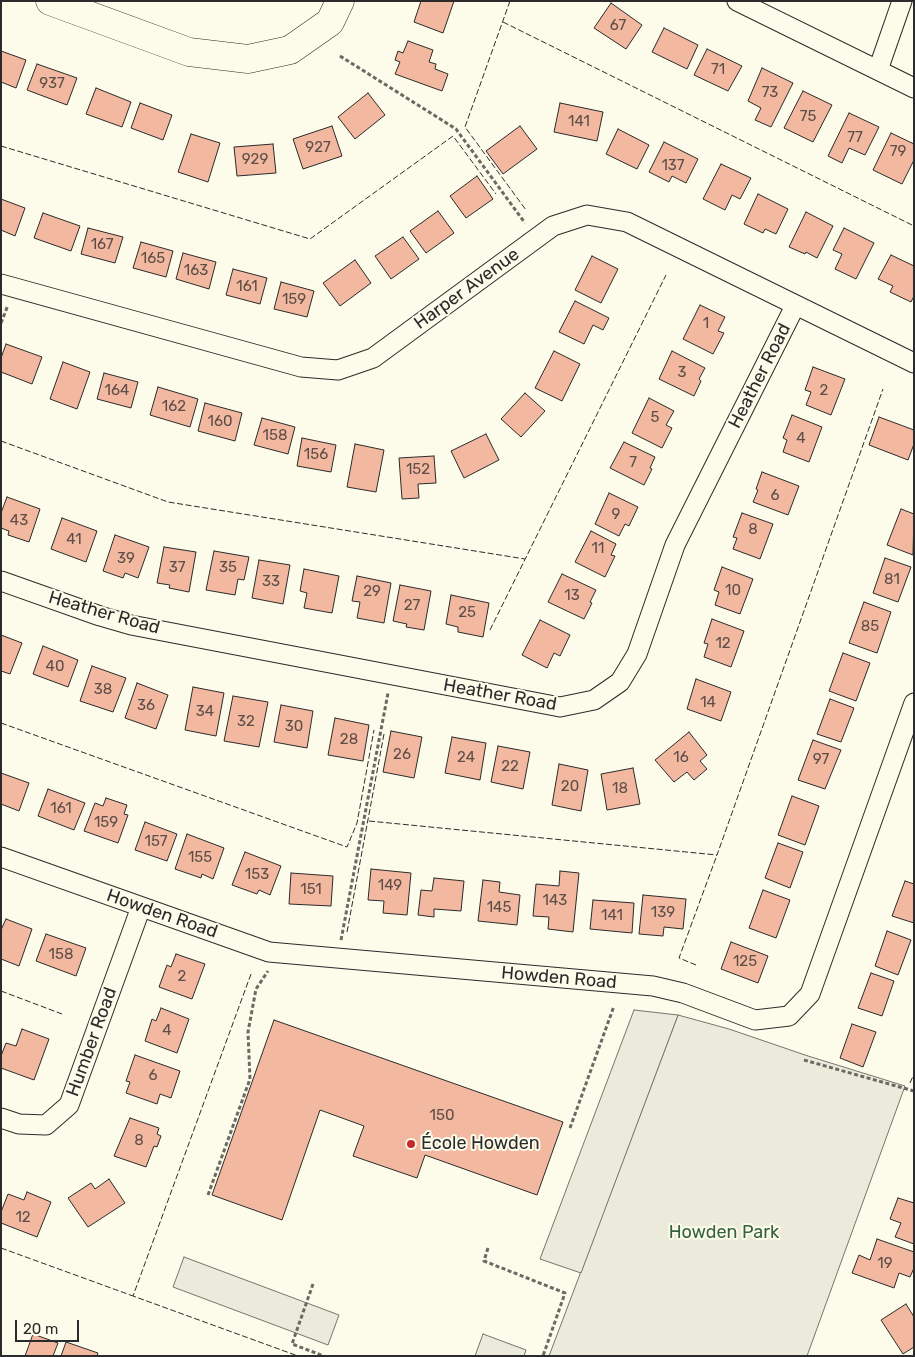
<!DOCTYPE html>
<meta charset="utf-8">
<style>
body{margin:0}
#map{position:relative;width:915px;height:1357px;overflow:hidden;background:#fdfbea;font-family:Rubik,sans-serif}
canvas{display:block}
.frame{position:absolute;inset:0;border:2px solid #2b2b2b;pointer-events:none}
.scale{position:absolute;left:15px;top:1320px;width:64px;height:22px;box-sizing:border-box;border:2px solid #2b2b2b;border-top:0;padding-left:6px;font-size:15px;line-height:18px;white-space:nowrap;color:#2b2b2b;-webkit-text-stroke:4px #fdfbea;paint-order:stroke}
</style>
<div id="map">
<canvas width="915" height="1357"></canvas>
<div class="frame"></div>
<div class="scale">20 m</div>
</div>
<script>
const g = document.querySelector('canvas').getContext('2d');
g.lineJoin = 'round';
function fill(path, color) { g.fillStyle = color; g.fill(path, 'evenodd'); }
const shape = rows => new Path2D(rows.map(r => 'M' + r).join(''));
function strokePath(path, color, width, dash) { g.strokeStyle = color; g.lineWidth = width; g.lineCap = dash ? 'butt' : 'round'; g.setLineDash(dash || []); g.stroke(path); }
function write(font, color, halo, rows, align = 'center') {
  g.font = font + ' Rubik,sans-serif'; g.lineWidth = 4; g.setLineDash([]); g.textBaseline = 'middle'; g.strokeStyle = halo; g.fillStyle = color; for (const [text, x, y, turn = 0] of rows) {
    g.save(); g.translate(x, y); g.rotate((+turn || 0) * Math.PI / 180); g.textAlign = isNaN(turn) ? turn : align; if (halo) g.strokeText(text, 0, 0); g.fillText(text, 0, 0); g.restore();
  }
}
const green = shape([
 [678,1015,729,1029,808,1056,905,1086,807,1356,549,1356,678,1015],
 [184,1257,339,1315,328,1345,173,1287,184,1257],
 [483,1334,526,1350,524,1356,475,1356,483,1334]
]);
fill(green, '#ecebdb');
strokePath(green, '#74746e', 1);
const parking = shape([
 [634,1010,678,1015,581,1273,540,1259,634,1010]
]);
fill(parking, '#eceadb');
strokePath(parking, '#74746e', 1);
const building = shape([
 [421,1,454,1,443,33,414,22,421,1],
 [611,3,642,25,626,49,594,28,611,3],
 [664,28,698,45,687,69,652,52,664,28],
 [408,41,433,50,429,62,436,64,435,69,448,74,442,91,395,74,400,62,395,60,398,51,403,53,408,41],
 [707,49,742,66,728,91,694,75,707,49],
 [1,51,26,60,16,88,1,82,1,51],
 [37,64,77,78,67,105,27,90,37,64],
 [762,68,793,83,771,127,755,120,761,108,748,101,762,68],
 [96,88,131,102,122,127,86,114,96,88],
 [803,91,832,105,813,142,784,128,803,91],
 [368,93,385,115,355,139,338,117,368,93],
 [140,103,172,115,163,140,131,128,140,103],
 [560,103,603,112,597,141,554,132,560,103],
 [849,113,879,127,865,155,849,148,842,163,828,156,849,113],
 [332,126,342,156,303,169,293,139,332,126],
 [520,126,537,149,503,174,486,151,520,126],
 [618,129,649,145,637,169,606,154,618,129],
 [891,133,914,144,914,160,902,184,873,170,891,133],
 [191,134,220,143,208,182,178,172,191,134],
 [664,142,698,159,686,183,672,176,669,182,649,172,664,142],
 [273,144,276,173,237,176,234,147,273,144],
 [721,164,751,178,740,199,732,195,725,210,703,199,721,164],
 [477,176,493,199,466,218,450,196,477,176],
 [758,194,788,209,776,234,765,229,763,233,744,224,758,194],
 [1,199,25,208,15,236,1,230,1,199],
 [438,211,454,233,426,253,410,231,438,211],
 [806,212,833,226,817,258,806,252,805,254,789,247,806,212],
 [43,213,80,226,71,251,34,238,43,213],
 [88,228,123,237,115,263,81,254,88,228],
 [844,228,874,243,856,279,835,269,842,254,833,250,844,228],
 [403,237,419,259,391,279,375,256,403,237],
 [141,242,173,251,166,277,133,268,141,242],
 [183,253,216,262,209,289,176,279,183,253],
 [891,255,914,266,914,296,911,302,890,292,893,286,878,279,891,255],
 [592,256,618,269,601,303,575,290,592,256],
 [355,260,371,283,340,306,323,283,355,260],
 [233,269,267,278,260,304,226,295,233,269],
 [281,282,314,291,307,317,274,309,281,282],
 [575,301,609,318,603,330,593,325,584,344,559,332,575,301],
 [700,305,725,317,718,331,724,333,713,354,683,339,700,305],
 [6,344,42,357,32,384,1,372,1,358,6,344],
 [554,351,580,364,562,401,535,388,554,351],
 [672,351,705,368,699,379,701,381,694,396,659,379,672,351],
 [63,362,90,372,77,409,50,399,63,362],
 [813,367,845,379,831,415,806,405,811,392,805,390,813,367],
 [104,373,138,382,131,408,97,399,104,373],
 [158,387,198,399,190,427,150,415,158,387],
 [525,393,545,411,521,437,501,419,525,393],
 [649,398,674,411,666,425,672,428,662,448,632,433,649,398],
 [205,403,242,413,235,441,198,431,205,403],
 [792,415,822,427,809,462,783,452,787,440,783,438,792,415],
 [879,417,914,430,914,444,908,460,869,445,879,417],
 [262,418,295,427,288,454,254,445,262,418],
 [486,434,499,460,464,478,451,451,486,434],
 [302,438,336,445,331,472,297,466,302,438],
 [624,442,655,457,650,468,652,469,644,485,610,468,624,442],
 [355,444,384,450,376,492,347,487,355,444],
 [434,456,436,483,418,484,419,498,402,499,399,458,434,456],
 [762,472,799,486,788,515,753,502,758,490,756,489,762,472],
 [609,493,638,507,629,526,625,524,619,536,595,524,609,493],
 [7,497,40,509,29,542,8,535,9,531,1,528,1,513,7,497],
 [901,509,914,514,913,555,887,545,901,509],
 [742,513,773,524,760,559,733,549,737,538,733,537,742,513],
 [62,518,97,531,86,562,51,549,62,518],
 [591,531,616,544,611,555,615,556,605,577,575,562,591,531],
 [115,535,149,547,138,578,125,573,123,578,103,571,115,535],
 [164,547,196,552,189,592,169,588,170,585,157,583,164,547],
 [214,551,249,557,244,580,238,579,235,595,206,590,214,551],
 [885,558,911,567,898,602,873,593,885,558],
 [259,560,290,565,283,604,252,598,259,560],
 [722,567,753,579,740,614,715,605,719,592,714,590,722,567],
 [304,569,339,576,332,613,304,608,307,593,300,591,304,569],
 [562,574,596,590,590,602,592,603,584,619,548,602,562,574],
 [357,576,391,583,384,623,357,618,360,602,352,601,357,576],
 [400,585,431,591,424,630,406,627,407,624,393,621,400,585],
 [451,595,489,603,483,637,458,632,458,627,446,624,451,595],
 [864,602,891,612,877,653,849,643,864,602],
 [712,619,744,631,731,667,704,657,708,644,704,643,712,619],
 [540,620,570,635,560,656,554,653,547,668,522,655,540,620],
 [1,635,22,643,10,674,1,671,1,635],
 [43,646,78,660,68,687,33,674,43,646],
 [843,653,870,663,856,701,829,691,843,653],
 [92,666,126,678,113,712,80,701,92,666],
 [696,679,731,692,721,721,687,709,696,679],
 [137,683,168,695,156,729,125,718,137,683],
 [193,687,224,693,216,736,185,730,193,687],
 [233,696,268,702,259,747,224,741,233,696],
 [830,699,854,708,841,742,817,734,830,699],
 [281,705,313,711,307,748,274,742,281,705],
 [335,718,369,725,363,761,328,755,335,718],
 [391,731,422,737,414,778,383,772,391,731],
 [689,732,707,755,700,761,707,769,694,780,687,772,674,782,655,760,689,732],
 [452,737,486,743,480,780,445,773,452,737],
 [813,740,841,750,825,789,798,780,813,740],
 [498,746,530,752,523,789,491,782,498,746],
 [559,764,588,770,581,811,552,805,559,764],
 [633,768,640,804,607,810,601,774,633,768],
 [1,773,29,783,19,811,1,804,1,773],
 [48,789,85,803,74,830,38,816,48,789],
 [792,796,819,806,805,845,778,835,792,796],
 [106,798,127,805,124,814,128,815,118,843,84,831,95,803,103,806,106,798],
 [145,822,177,834,167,861,135,850,145,822],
 [187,834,224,848,213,879,202,874,201,878,175,869,187,834],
 [778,843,803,852,790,888,765,878,778,843],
 [245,852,281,866,270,895,259,890,257,894,232,885,245,852],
 [371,869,411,873,407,915,383,913,384,901,368,900,371,869],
 [560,871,579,873,573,932,548,929,549,917,533,916,536,884,559,886,560,871],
 [291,873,333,876,331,906,289,904,291,873],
 [434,878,464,881,461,911,434,909,434,917,418,915,421,890,432,891,434,878],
 [483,880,500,882,499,892,520,895,517,925,478,921,483,880],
 [905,881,914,884,914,923,892,916,905,881],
 [763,890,790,900,776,938,749,928,763,890],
 [643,895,686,899,683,929,664,927,663,936,639,934,643,895],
 [593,900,634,903,632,933,590,929,593,900],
 [6,919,32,929,19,966,1,959,1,930,6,919],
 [887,931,911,940,898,975,875,966,887,931],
 [46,934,86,948,76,976,36,961,46,934],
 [731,942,768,956,758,983,721,969,731,942],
 [176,954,205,964,192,999,159,987,167,965,171,967,176,954],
 [871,973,894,981,882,1016,858,1008,871,973],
 [161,1008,189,1019,177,1053,145,1041,152,1019,156,1021,161,1008],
 [274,1020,563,1122,537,1195,425,1155,417,1178,353,1156,364,1126,320,1110,282,1220,212,1195,274,1020],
 [852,1024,876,1032,863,1067,840,1058,852,1024],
 [22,1029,49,1039,34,1080,1,1068,1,1056,6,1043,16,1046,22,1029],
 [135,1055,180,1071,171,1098,160,1094,157,1104,126,1093,130,1082,126,1081,135,1055],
 [130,1118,159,1128,157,1134,161,1136,157,1147,154,1146,146,1167,114,1156,130,1118],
 [109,1179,125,1203,88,1227,68,1198,91,1183,95,1189,109,1179],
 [27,1192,51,1202,37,1237,1,1223,1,1212,8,1194,24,1200,27,1192],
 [898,1198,914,1203,914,1244,895,1237,901,1223,890,1219,898,1198],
 [877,1239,914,1252,914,1268,910,1277,899,1273,894,1288,852,1273,859,1255,870,1260,877,1239],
 [906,1304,914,1317,914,1347,903,1354,881,1320,906,1304],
 [33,1334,58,1343,53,1356,25,1356,33,1334],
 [66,1342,98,1353,97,1356,61,1356,66,1342]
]);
fill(building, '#f2b8a0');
strokePath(building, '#2b2b2b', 1);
const street = shape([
 [737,1,914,88],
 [878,70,902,1],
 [1,284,301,367,338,370,373,358,553,226,587,215,627,222,914,363],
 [1,581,100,616,131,625,560,707,594,700,620,682,637,654,675,545,795,306],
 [1,857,269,952,653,986,683,993,755,1020,789,1016,810,994,914,703],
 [1,1118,19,1124,46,1125,69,1105,141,907]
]);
const secondary = shape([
 [50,1,189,52,248,59,290,50,330,22,340,1]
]);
strokePath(street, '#2b2b2b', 21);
strokePath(secondary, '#2b2b2b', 29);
strokePath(shape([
 [340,56,456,129,525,223],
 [1,323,8,305],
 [341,940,388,693],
 [804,1060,914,1091],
 [570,1128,614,1006],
 [208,1195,250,1079,248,1032,256,989,268,971],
 [488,1248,484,1261,565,1293,543,1356],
 [313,1284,292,1344,324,1356]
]), '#6a6964', 3, [4, 2.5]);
strokePath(street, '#fdfbea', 19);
strokePath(secondary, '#fdfbea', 28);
strokePath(shape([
 [510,1,465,127,526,210],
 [503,22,914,226],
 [1,146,310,239,453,136,496,194],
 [1,441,168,502,525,559],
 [490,630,666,275],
 [1,723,347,847,357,823,374,730],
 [369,821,717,855,883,389],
 [347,932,384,734],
 [696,965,679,958,717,855],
 [251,974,133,1296,298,1356],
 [1,991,62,1014],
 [910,1083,914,1074],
 [1,1248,133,1296]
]), '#2b2b2b', 1, [6, 2.5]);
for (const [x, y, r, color] of [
 [411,1144,5,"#c62828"]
]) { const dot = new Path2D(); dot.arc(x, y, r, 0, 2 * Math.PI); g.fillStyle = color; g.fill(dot); strokePath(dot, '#fdfbea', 2); }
write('15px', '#5d4e48', null, [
 ["67",618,26],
 ["71",718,70],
 ["937",52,84],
 ["73",770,93],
 ["75",808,117],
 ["141",579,122],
 ["77",855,138],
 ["927",318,148],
 ["79",898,152],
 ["929",255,160],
 ["137",673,166],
 ["167",102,245],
 ["165",153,259],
 ["163",196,271],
 ["161",247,287],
 ["159",294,300],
 ["1",706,324],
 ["3",682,373],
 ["164",117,391],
 ["2",824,391],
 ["162",174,407],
 ["5",655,418],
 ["160",220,422],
 ["158",275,436],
 ["4",801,439],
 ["156",316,455],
 ["7",633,463],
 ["152",418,470],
 ["6",775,496],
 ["9",616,515],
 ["43",19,521],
 ["8",753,530],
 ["41",74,540],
 ["11",598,549],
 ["39",126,559],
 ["37",177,568],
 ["35",228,568],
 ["81",892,580],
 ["33",271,582],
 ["10",733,591],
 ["29",372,592],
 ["13",572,596],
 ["27",412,606],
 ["25",467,613],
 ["85",870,627],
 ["12",723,644],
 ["40",55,667],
 ["38",103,690],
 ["14",708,703],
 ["36",146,706],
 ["34",205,712],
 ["32",246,722],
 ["30",294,727],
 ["28",349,740],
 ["26",402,755],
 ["24",466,758],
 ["16",681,758],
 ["97",821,760],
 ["22",510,767],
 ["20",570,787],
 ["18",620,789],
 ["161",61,809],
 ["159",106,823],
 ["157",156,842],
 ["155",200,858],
 ["153",257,875],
 ["149",390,886],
 ["151",311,890],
 ["143",555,901],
 ["145",499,908],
 ["139",663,913],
 ["141",612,916],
 ["158",61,955],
 ["125",745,962],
 ["2",182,977],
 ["4",167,1031],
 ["6",153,1076],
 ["150",442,1116],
 ["8",139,1141],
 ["12",23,1218],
 ["19",885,1264]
]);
write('18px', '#2b2b2b', '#fdfbea', [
 ["Harper Avenue",467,289,-36],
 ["Heather Road",760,376,-63],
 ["Heather Road",104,613,16],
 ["Heather Road",500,695,10],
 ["Howden Road",162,914,19],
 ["Howden Road",559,978,5],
 ["Humber Road",92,1042,-70]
]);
write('18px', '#2b2b2b', '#fdfbea', [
 ["École Howden",421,1144]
], 'left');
write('18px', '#34623c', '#fdfbea', [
 ["Howden Park",724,1233]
]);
</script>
